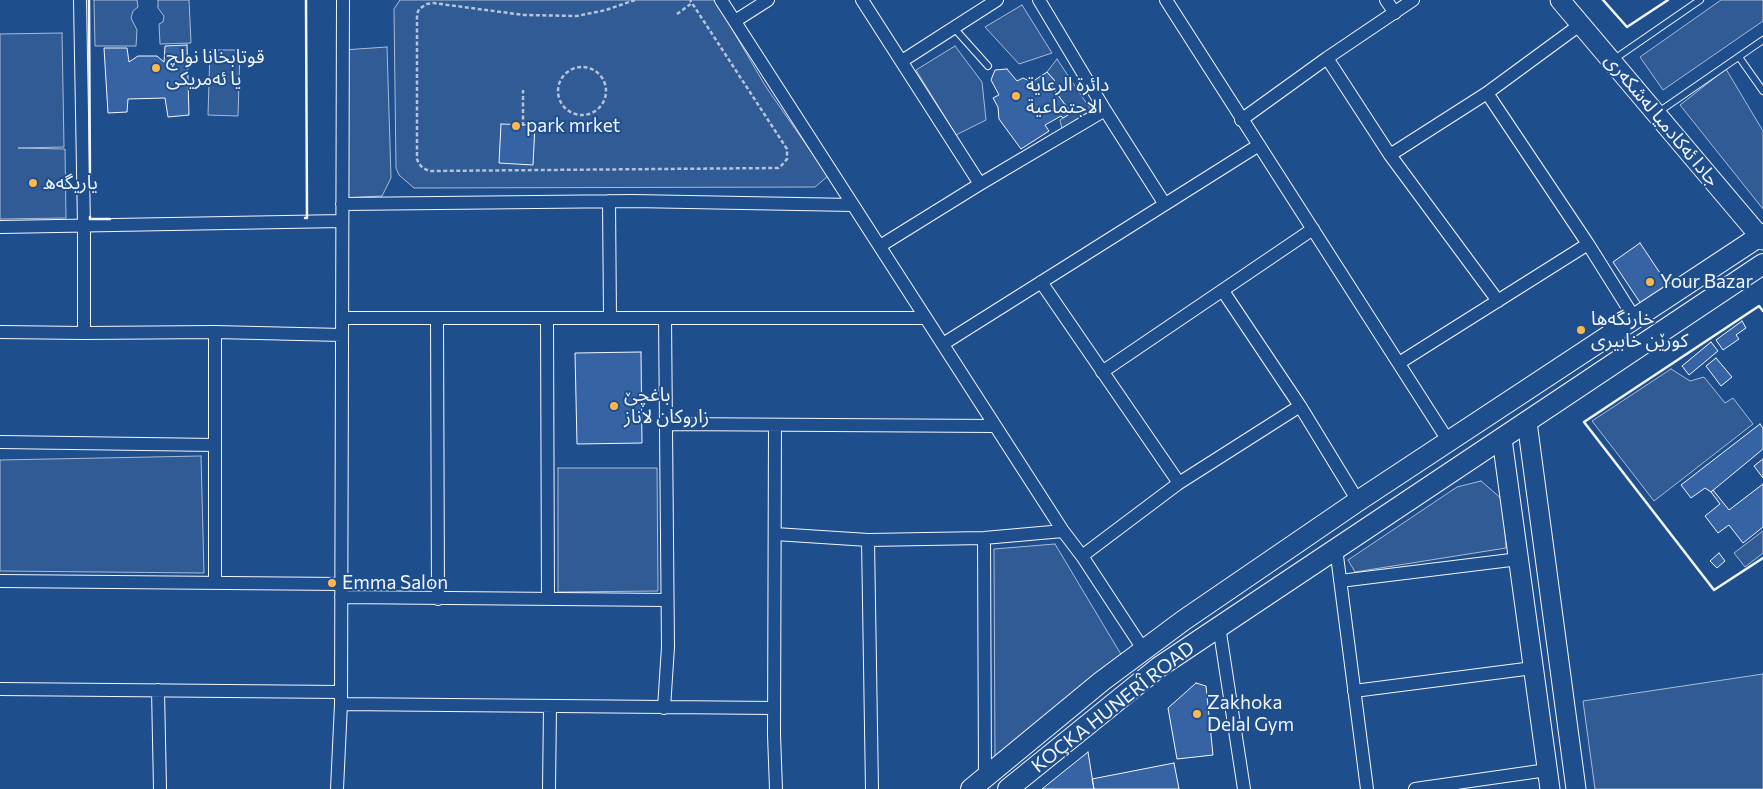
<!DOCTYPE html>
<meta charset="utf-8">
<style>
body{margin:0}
canvas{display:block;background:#1f4e8c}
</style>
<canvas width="1763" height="789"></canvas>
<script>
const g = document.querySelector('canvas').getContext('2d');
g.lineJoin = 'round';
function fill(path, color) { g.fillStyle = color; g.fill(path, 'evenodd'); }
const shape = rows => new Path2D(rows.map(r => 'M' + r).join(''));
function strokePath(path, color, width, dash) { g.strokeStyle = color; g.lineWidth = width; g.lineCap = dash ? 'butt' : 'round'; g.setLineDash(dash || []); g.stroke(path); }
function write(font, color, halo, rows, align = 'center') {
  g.font = font + ' Commissioner,"Noto Sans Arabic",sans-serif'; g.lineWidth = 4; g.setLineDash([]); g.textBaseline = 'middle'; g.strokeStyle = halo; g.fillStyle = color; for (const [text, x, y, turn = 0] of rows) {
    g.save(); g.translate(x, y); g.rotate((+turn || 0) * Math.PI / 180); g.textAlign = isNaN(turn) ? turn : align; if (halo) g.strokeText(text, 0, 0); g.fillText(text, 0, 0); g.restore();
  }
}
const built = shape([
 [94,0,137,0,138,7,133,11,131,18,137,30,136,46,95,46,94,0],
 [158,0,189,0,191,43,160,44,159,24,163,22,164,16,158,8,158,0],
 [400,0,715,0,766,87,828,176,815,187,414,188,399,175,396,168,394,9,400,0],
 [1721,0,1763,0,1763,21,1663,90,1640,57,1721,0],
 [1022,5,1052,53,1019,64,985,27,1022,5],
 [62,33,64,147,18,148,65,149,66,218,0,219,0,34,62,33],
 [955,46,982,82,986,120,956,135,916,70,955,46],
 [387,47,391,178,382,196,342,198,343,50,387,47],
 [210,50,240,50,238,116,208,115,210,50],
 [1057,59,1091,110,1062,129,1060,120,1071,113,1050,84,1055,81,1047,72,1057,59],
 [1726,69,1763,131,1763,209,1680,105,1726,69],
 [1671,369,1690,381,1704,377,1725,403,1733,398,1753,424,1654,501,1592,421,1671,369],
 [201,456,204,573,0,571,0,460,201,456],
 [558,468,657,468,658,591,558,592,558,468],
 [1481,481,1503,500,1506,548,1355,572,1348,560,1457,487,1481,481],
 [1763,531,1763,553,1745,567,1734,553,1763,531],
 [1055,544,1122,656,995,759,994,549,1055,544],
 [1763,674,1763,789,1595,789,1583,701,1763,674]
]);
fill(built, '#305b95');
strokePath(built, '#a8bbd7', 1);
const building = shape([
 [187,45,189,115,168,117,165,98,128,99,127,112,108,113,104,48,127,48,129,62,138,56,157,56,164,62,165,46,187,45],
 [1007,69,1017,81,1023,78,1032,82,1047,72,1055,81,1050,84,1071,113,1063,118,1061,116,1045,125,1049,131,1021,149,999,119,998,107,993,98,999,95,991,80,995,70,1007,69],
 [501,124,535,125,533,165,499,163,501,124],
 [1640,243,1668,285,1641,304,1613,262,1640,243],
 [1742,321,1746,328,1736,335,1739,339,1723,350,1716,340,1742,321],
 [1711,342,1718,351,1689,375,1682,366,1711,342],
 [641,352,642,443,577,444,575,353,641,352],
 [1716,358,1732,377,1721,386,1706,366,1716,358],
 [1760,424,1763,428,1763,449,1711,492,1705,488,1691,498,1681,485,1760,424],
 [1763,459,1763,478,1754,466,1763,459],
 [1763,484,1763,527,1743,543,1729,525,1718,533,1705,516,1720,504,1711,492,1713,490,1729,510,1763,484],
 [1719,553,1725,561,1717,568,1710,561,1719,553],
 [1196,683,1206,686,1213,755,1177,759,1168,708,1196,683],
 [1088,752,1094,789,1042,789,1088,752],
 [1174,763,1179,789,1094,789,1092,779,1174,763]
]);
fill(building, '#3563a3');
strokePath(building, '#f2f6ff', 1);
const lane = shape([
 [954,28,988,66],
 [1739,57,1763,91],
 [1613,60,1700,0],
 [1657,113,1763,40]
]);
const street = shape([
 [80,0,84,226,84,333],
 [721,0,1063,531,1082,556,1143,649],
 [862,0,980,184],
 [1039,0,1105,110,1164,203],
 [1166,0,1449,442],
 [1386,0,1395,13],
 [735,21,768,0],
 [1327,58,1390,155,1498,301],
 [902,61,997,0],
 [1487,93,1588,244,1635,319],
 [1241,120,1327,58,1413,0],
 [1390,155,1487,93,1581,24],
 [609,201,610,318],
 [342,204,633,201,853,205],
 [0,227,342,221],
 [880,246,980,184,1105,110],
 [1041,282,1179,483,1082,556],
 [1223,291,1300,406,1358,501],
 [342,318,926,318],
 [437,318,438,599],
 [547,318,548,599],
 [0,332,84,333,215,332,342,335],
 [943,344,1259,145],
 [1399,363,1588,244],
 [1102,372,1313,229],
 [666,424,995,426],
 [775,426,774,735,776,789],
 [0,442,215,445],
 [1179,483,1300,406],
 [775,534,868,540,984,538,1063,531],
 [984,538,985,778],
 [868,540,872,789],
 [1336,548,1367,789],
 [0,581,341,584],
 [1340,581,1519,559],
 [215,583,215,332],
 [341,597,667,600],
 [1219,626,1244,789],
 [0,689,341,692],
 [158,690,160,789],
 [1354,691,1533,668],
 [341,704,774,708],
 [664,708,668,647,665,318],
 [337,789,341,704,343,0],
 [549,789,550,707],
 [1415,789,1547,770]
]);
const secondary = shape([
 [1560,0,1763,240],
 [1527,422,1576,789],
 [1502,439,1550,789]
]);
const primary = shape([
 [971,789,1102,681,1184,620,1358,501,1763,234],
 [1008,789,1159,667,1763,264]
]);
strokePath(lane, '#f2f6ff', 8);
strokePath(street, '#f2f6ff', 14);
strokePath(secondary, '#f2f6ff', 21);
strokePath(primary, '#f2f6ff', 22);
strokePath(shape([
 [635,0,606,10,577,16,524,15,433,3,427,4,419,9,417,14,417,159,419,164,423,168,429,171,778,168,782,165,787,159,787,149,690,0],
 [677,14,692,3],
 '558 91a24 24 0 1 1 48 0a24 24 0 1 1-48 0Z',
 [523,126,523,90]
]), '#b3c4dc', 2.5, [4, 2.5]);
strokePath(lane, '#1f4e8c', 6);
strokePath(street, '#1f4e8c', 12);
strokePath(secondary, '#1f4e8c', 19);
strokePath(primary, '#1f4e8c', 20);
strokePath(shape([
 [89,0,90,184],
 [1603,0,1627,27,1668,0],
 [90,217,90,219,110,219],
 [305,218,307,218,306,0],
 [1763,311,1759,306,1584,422,1714,590,1763,558]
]), '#f2f6ff', 2.5);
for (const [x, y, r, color] of [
 [156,68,5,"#ffb74d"],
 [1016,96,5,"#ffb74d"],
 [516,126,5,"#ffb74d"],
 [33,183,5,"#ffb74d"],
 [1650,282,5,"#ffb74d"],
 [1581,330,5,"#ffb74d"],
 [614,406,5,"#ffb74d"],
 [332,583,5,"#ffb74d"],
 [1197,714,5,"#ffb74d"]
]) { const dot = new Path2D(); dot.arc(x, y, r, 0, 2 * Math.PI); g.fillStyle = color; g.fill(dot); strokePath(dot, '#1f4e8c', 2); }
write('19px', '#f2f6ff', '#1f4e8c', [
 ["قوتابخانا نولچ",166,57],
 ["يا ئەمريكى",166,79],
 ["دائرة الرعاية",1026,85],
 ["الاجتماعية",1026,107],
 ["park mrket",526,126],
 ["یاریگه‌ه",43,183],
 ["Your Bazar",1660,282],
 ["خارنگه‌ها",1591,319],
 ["كورێن خابيرى",1591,341],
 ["باغچێ",624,395],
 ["زاروكان لاناز",624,417],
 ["Emma Salon",342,583],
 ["Zakhoka",1207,703],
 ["Delal Gym",1207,725]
], 'left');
write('19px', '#f2f6ff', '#1f4e8c', [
 ["جادا ئه‌كادميا له‌شكه‌رى",1662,120,50],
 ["KOÇKA HUNERÎ ROAD",1113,707,-38]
]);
</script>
